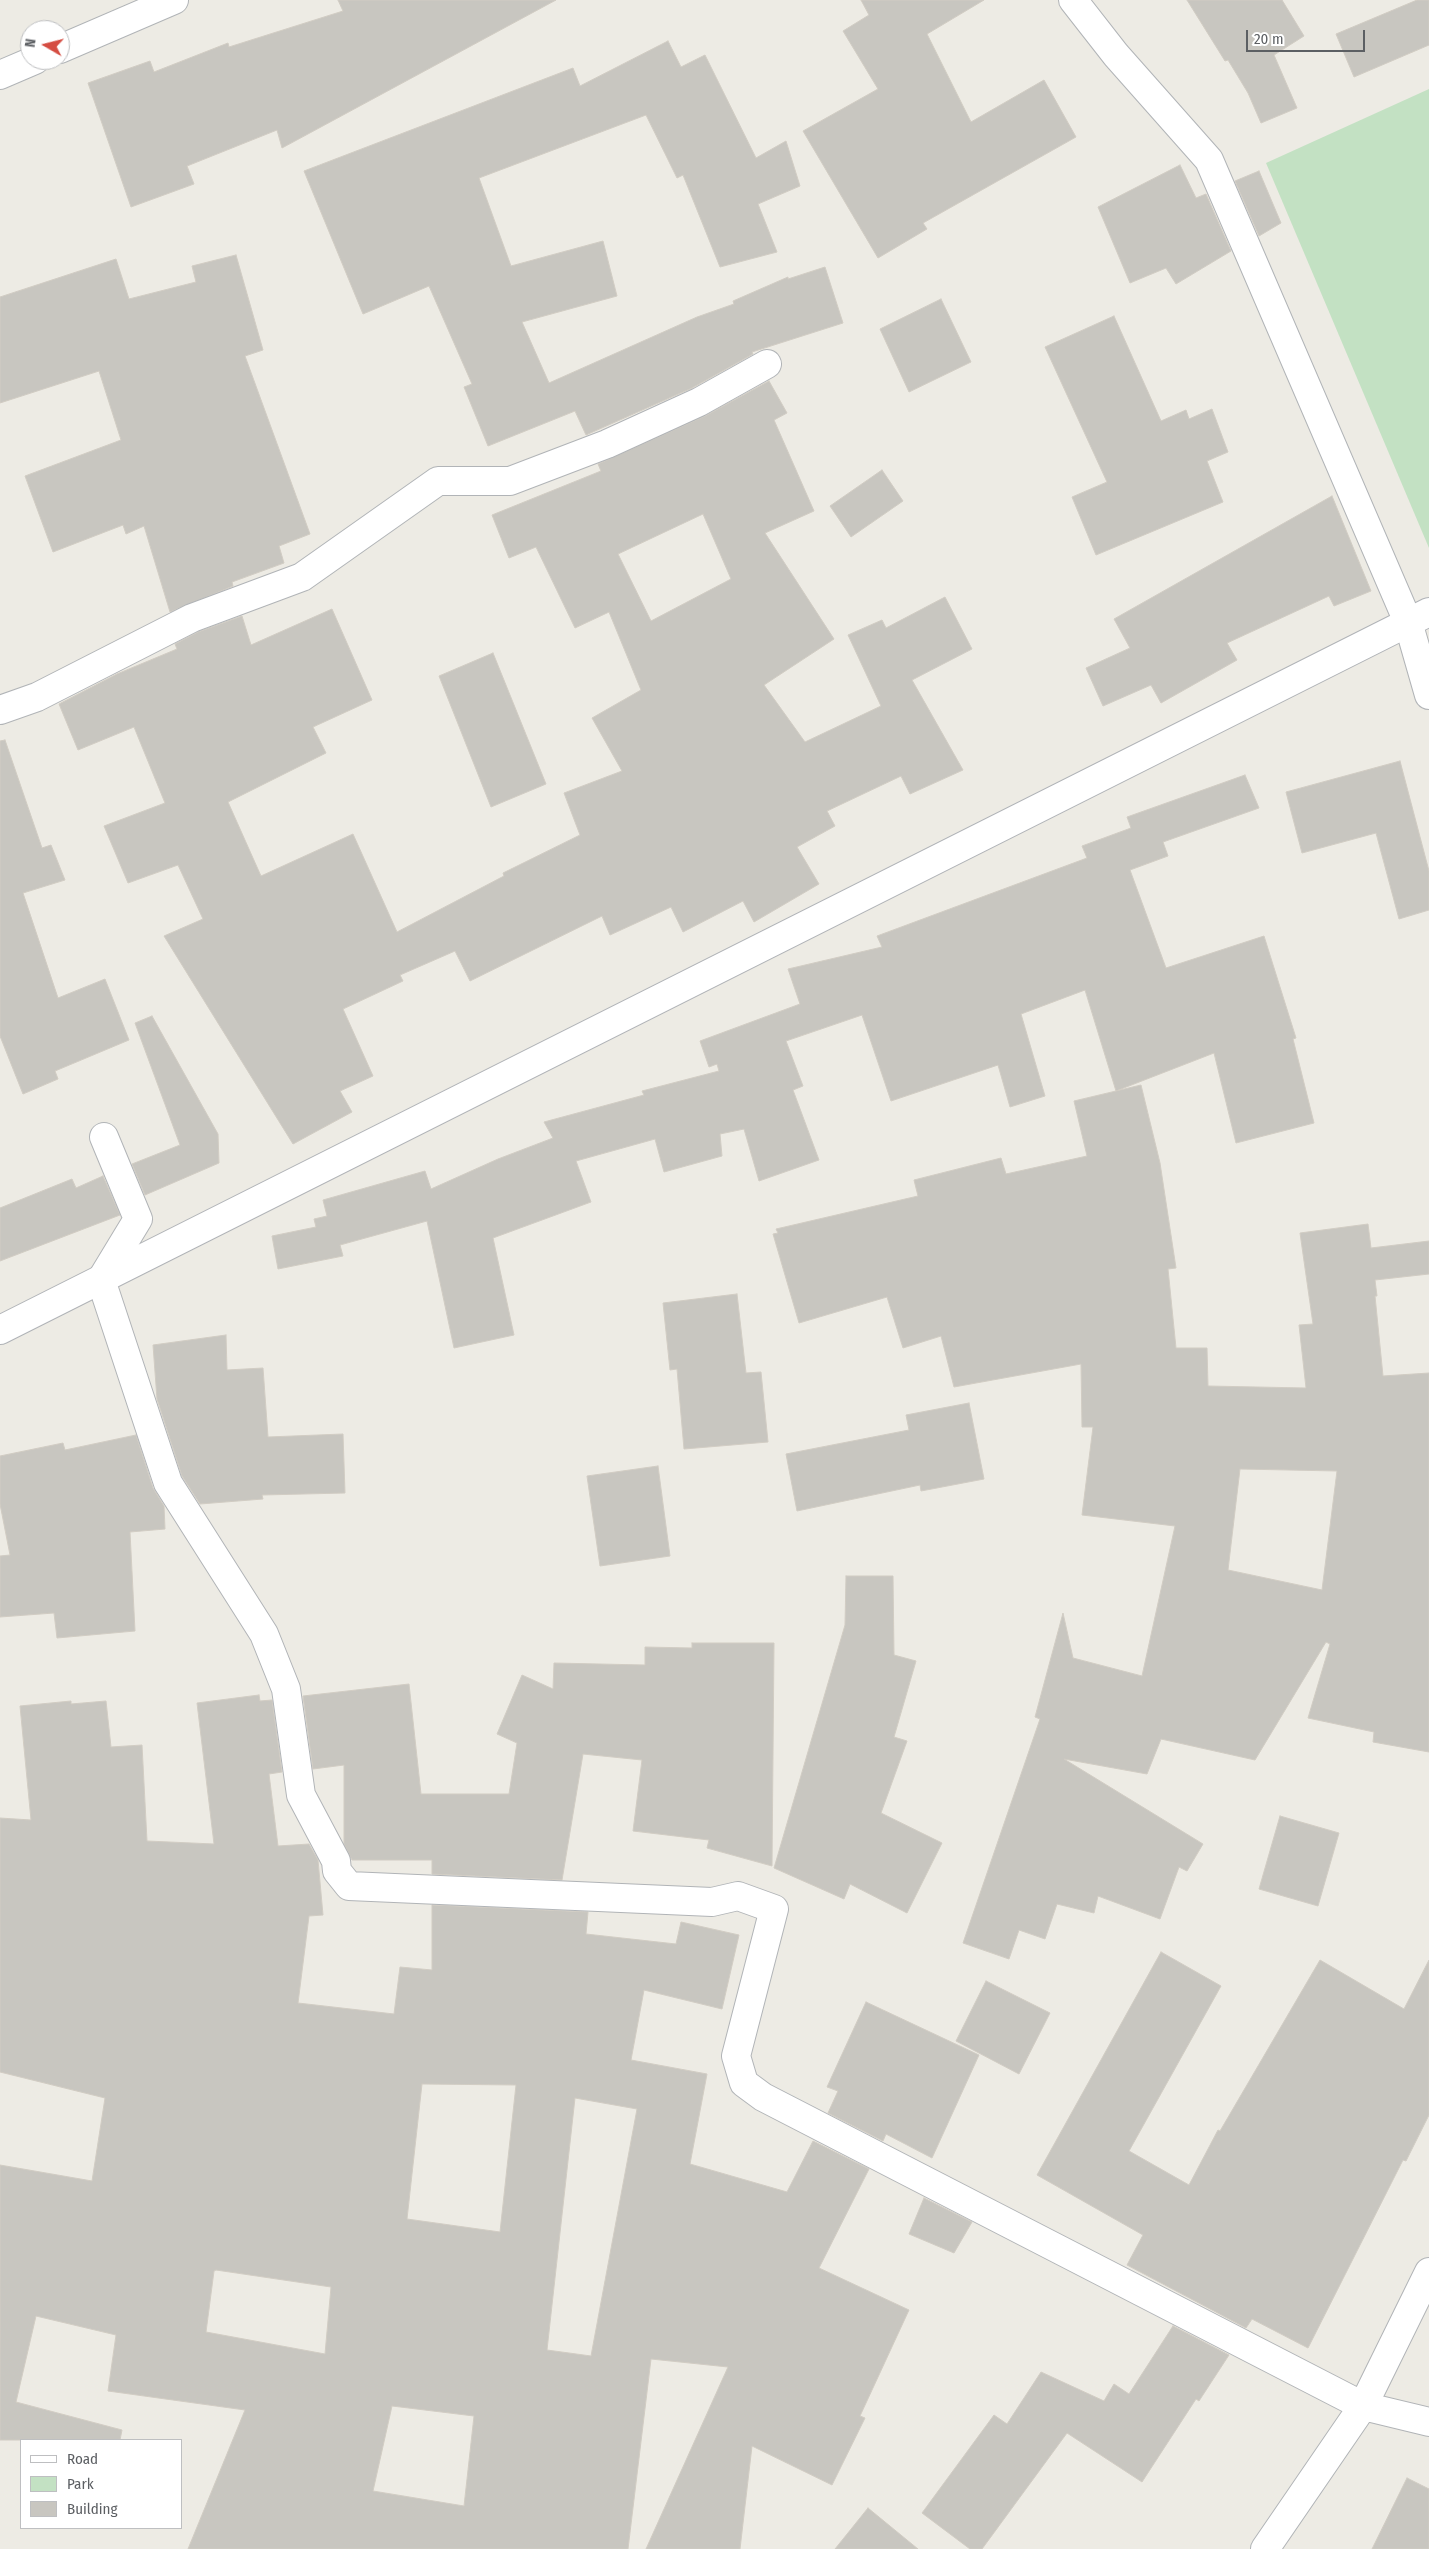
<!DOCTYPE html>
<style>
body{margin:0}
#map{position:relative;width:1429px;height:2549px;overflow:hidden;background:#edebe4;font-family:"Fira Sans Condensed",sans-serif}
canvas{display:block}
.legend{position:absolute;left:20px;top:2439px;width:162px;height:90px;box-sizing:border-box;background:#fff;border:1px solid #bebfc1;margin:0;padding:6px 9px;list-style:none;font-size:15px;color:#5c5f63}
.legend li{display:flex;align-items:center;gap:10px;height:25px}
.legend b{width:25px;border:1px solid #bebfc1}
.north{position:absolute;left:20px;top:20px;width:50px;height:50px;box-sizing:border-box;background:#fff;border:1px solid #bebfc1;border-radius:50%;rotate:278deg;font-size:14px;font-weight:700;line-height:20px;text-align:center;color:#5c5f63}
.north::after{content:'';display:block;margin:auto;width:18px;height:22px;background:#d54d42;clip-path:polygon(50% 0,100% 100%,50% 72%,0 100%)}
.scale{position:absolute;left:1246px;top:30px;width:119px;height:22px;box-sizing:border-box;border:2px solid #5c5f63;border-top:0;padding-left:6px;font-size:15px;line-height:18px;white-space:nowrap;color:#5c5f63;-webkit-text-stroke:4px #fff;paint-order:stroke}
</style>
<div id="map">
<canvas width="1429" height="2549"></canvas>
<ul class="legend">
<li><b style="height:6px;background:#fff"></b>Road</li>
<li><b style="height:14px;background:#c3e1c3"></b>Park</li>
<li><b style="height:14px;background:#c8c6c0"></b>Building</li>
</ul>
<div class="north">N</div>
<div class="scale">20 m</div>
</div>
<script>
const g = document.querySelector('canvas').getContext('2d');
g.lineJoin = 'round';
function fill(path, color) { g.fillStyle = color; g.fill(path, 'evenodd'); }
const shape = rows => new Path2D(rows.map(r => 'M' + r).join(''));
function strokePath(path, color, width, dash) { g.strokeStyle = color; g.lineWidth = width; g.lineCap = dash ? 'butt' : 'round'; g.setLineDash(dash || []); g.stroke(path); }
fill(shape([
 [1429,89,1429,548,1266,163]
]), '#c3e1c3');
const building = shape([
 [338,0,556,0,282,148,277,130,187,166,194,184,131,207,88,83,150,61,154,72,228,43,229,47,343,11,338,0],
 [861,0,984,0,927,34,971,122,1044,80,1076,137,923,223,927,229,878,258,803,131,878,89,843,31,869,15,861,0],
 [1187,0,1282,0,1304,36,1274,55,1297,108,1261,123,1248,93,1228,60,1225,61,1187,0],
 [1417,0,1429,0,1429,45,1354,77,1336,34,1417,0],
 [668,41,681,67,705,55,756,158,786,141,800,186,758,204,777,252,720,267,683,175,677,178,646,115,479,178,511,266,603,241,617,296,522,322,549,383,697,317,734,304,733,301,788,277,788,279,825,267,843,323,752,352,753,354,692,388,586,435,575,411,488,446,464,387,472,384,429,286,363,314,304,171,573,68,580,86,668,41],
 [1180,165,1196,198,1206,194,1231,251,1176,284,1166,268,1130,283,1098,207,1180,165],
 [1259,171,1281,223,1259,236,1235,181,1259,171],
 [236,255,263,350,245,356,310,534,279,546,284,563,232,582,233,586,170,612,144,526,126,534,123,525,53,552,25,476,121,440,99,371,0,403,0,297,116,259,129,299,196,282,192,266,236,255],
 [941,299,971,362,909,392,880,329,941,299],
 [1114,316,1161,421,1186,410,1189,419,1212,409,1228,452,1207,461,1223,502,1096,555,1072,497,1107,482,1045,347,1114,316],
 [769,381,787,413,774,420,814,511,765,533,834,639,764,685,805,742,881,706,848,635,882,620,886,628,945,597,972,649,912,680,963,770,910,794,901,776,827,811,835,826,797,847,819,884,754,922,743,901,683,932,671,907,610,935,602,916,470,981,455,951,400,975,403,981,343,1009,373,1076,340,1091,352,1112,293,1144,164,936,203,919,178,865,128,883,104,826,165,803,134,727,78,750,59,704,117,674,177,649,175,644,198,632,242,616,251,645,332,609,372,700,313,727,326,753,228,802,261,876,353,834,397,932,504,876,503,873,580,835,564,793,622,771,592,718,641,690,609,612,575,628,536,547,509,558,492,515,601,471,598,464,705,416,769,381],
 [703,514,731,579,651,621,618,554,703,514],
 [882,470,903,501,851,537,830,506,882,470],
 [1332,496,1371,591,1334,606,1329,596,1227,643,1237,660,1161,703,1151,685,1103,706,1086,668,1130,648,1114,619,1332,496],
 [493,653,546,784,491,807,439,676,493,653],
 [5,740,42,848,51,845,65,880,23,893,58,998,105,979,129,1040,55,1071,58,1079,23,1094,0,1036,0,741,5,740],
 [1400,761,1429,871,1429,910,1399,919,1376,833,1302,853,1286,792,1400,761],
 [1245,775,1259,808,1163,842,1168,856,1130,870,1166,968,1264,936,1296,1038,1293,1039,1314,1123,1236,1143,1214,1053,1116,1091,1141,1085,1160,1163,1176,1268,1168,1269,1176,1348,1207,1348,1208,1386,1306,1388,1299,1325,1313,1324,1300,1233,1368,1224,1371,1248,1429,1241,1429,1274,1375,1280,1377,1296,1375,1296,1383,1376,1429,1373,1429,1752,1373,1742,1374,1732,1308,1718,1330,1644,1326,1642,1255,1760,1161,1739,1147,1774,1064,1759,1203,1844,1187,1871,1179,1867,1160,1919,1098,1896,1094,1913,1057,1904,1045,1939,1019,1930,1009,1959,963,1943,1040,1719,1035,1717,1063,1613,1073,1658,1142,1676,1175,1526,1082,1515,1093,1427,1082,1427,1081,1364,954,1387,941,1336,903,1348,887,1297,799,1323,773,1234,778,1233,776,1229,918,1196,914,1180,1001,1158,1006,1174,1087,1156,1074,1101,1116,1091,1085,990,1021,1014,1045,1096,1010,1107,998,1065,891,1101,862,1015,786,1041,803,1086,793,1090,819,1160,759,1181,744,1129,720,1134,722,1156,664,1172,655,1139,576,1161,591,1202,493,1238,514,1335,454,1348,427,1221,340,1245,343,1256,278,1269,272,1236,316,1227,314,1219,327,1216,323,1200,425,1171,431,1189,498,1159,553,1138,544,1122,644,1095,642,1091,719,1071,717,1064,709,1067,700,1041,800,1004,788,969,882,947,877,936,1087,858,1082,846,1131,828,1127,817,1245,775],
 [1240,1469,1337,1471,1322,1590,1228,1570,1240,1469],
 [152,1016,218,1134,219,1163,145,1195,132,1164,180,1145,135,1023,152,1016],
 [103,1176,120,1215,0,1261,0,1208,72,1179,76,1188,103,1176],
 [737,1294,746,1373,761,1372,768,1442,684,1449,677,1369,670,1370,663,1303,737,1294],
 [226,1335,227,1370,263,1368,268,1437,343,1434,345,1493,262,1495,263,1499,200,1504,182,1476,157,1399,153,1345,226,1335],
 [969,1403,984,1479,921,1491,920,1485,797,1511,786,1454,909,1430,906,1415,969,1403],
 [136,1435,153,1488,164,1506,165,1529,130,1532,135,1631,57,1638,54,1613,0,1617,0,1556,10,1555,0,1504,0,1456,63,1443,65,1450,136,1435],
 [658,1466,670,1556,600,1566,587,1476,658,1466],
 [846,1576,893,1576,894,1655,916,1661,894,1737,907,1741,881,1813,942,1843,907,1913,850,1884,844,1899,774,1868,845,1625,846,1576],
 [692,1643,774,1643,772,1866,707,1848,709,1840,633,1831,642,1760,583,1754,562,1880,432,1874,432,1860,352,1860,344,1844,344,1765,313,1769,303,1696,409,1684,421,1794,509,1794,517,1743,497,1734,522,1675,553,1689,554,1663,645,1665,645,1647,692,1648,692,1643],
 [259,1695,260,1701,272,1700,282,1772,269,1774,278,1846,309,1844,318,1860,323,1915,309,1916,298,2003,394,2014,400,1967,432,1970,432,1905,588,1912,586,1934,676,1944,681,1922,739,1935,722,2009,644,1990,631,2060,707,2074,690,2164,787,2192,813,2141,869,2169,819,2268,909,2310,860,2416,865,2418,832,2485,752,2446,740,2549,646,2549,728,2367,651,2359,628,2549,188,2549,245,2410,108,2391,116,2335,36,2316,16,2402,122,2430,120,2440,0,2440,0,2165,92,2181,105,2098,0,2072,0,1818,31,1820,20,1706,71,1701,71,1704,106,1701,111,1747,142,1745,147,1841,214,1844,197,1703,259,1695],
 [422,2084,516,2085,500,2232,407,2219,422,2084],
 [575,2098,637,2109,591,2356,547,2350,575,2098],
 [216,2270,331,2287,325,2354,206,2332,214,2271,216,2270],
 [392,2406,474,2416,464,2506,373,2491,392,2406],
 [1280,1816,1339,1833,1318,1906,1259,1889,1280,1816],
 [1161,1952,1221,1986,1129,2151,1189,2185,1218,2130,1220,2131,1320,1960,1404,2009,1429,1960,1429,2115,1406,2161,1403,2160,1308,2348,1252,2319,1246,2328,1127,2265,1143,2235,1037,2175,1161,1952],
 [986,1981,1050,2013,1019,2074,956,2041,986,1981],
 [866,2002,979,2055,932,2158,886,2134,883,2141,828,2113,838,2091,827,2087,866,2002],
 [924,2198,972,2222,954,2253,909,2234,924,2198],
 [1173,2326,1229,2355,1199,2401,1196,2399,1142,2482,1067,2433,982,2549,970,2549,922,2513,994,2415,1007,2424,1041,2372,1104,2401,1114,2384,1129,2394,1173,2326],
 [1407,2478,1429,2489,1429,2549,1372,2549,1407,2478],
 [868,2508,918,2549,835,2549,868,2508]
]);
fill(building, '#c8c6c0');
strokePath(building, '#d1ccc3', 1);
const street = shape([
 [1073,0,1116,55,1209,160,1408,622,1429,695],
 [60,49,174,0],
 [0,75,35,60],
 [0,710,37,697,192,618,302,577,438,481,510,481,607,444,699,402,767,364],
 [104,1137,138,1219,101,1280,168,1483,264,1634,286,1689,301,1795,336,1861,337,1871,349,1886,712,1902,738,1896,774,1909,736,2056,744,2083,763,2097,1363,2406,1429,2422],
 [1265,2549,1363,2406,1429,2272]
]);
const secondary = shape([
 [0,1330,1429,612]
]);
strokePath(street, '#b1b4b7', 30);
strokePath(secondary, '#b0b3b7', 30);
strokePath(street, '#fff', 28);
strokePath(secondary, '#fff', 28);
</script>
